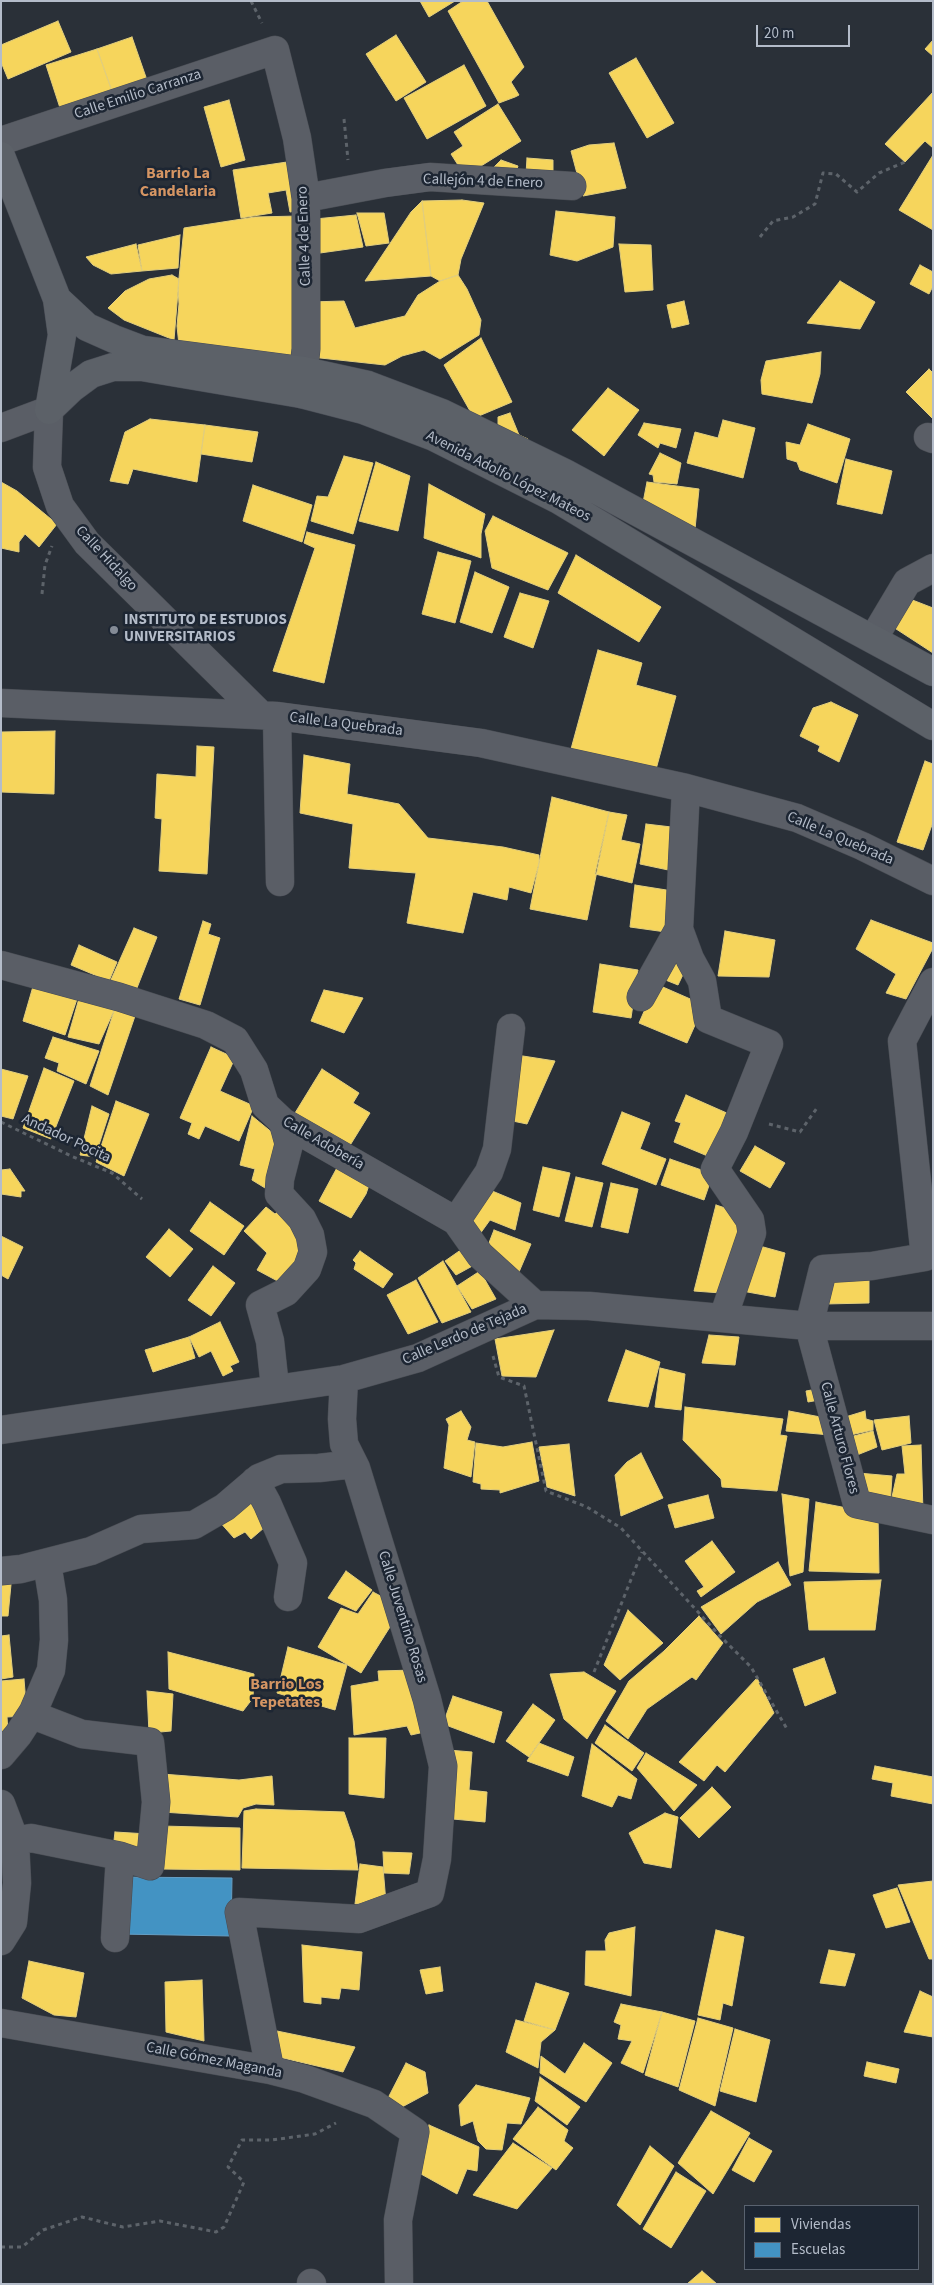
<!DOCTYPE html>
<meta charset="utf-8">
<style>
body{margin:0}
#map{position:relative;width:934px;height:2285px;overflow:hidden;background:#2a3038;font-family:"Source Sans 3",sans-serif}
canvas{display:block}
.frame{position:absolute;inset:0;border:2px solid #b4bcc9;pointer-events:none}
.legend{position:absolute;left:744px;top:2205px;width:175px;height:65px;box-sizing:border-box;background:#1d2633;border:1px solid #59626f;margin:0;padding:6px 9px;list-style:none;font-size:15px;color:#b4bcc9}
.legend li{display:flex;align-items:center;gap:10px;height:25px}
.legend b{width:25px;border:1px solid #59626f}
.scale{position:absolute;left:756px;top:25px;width:94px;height:22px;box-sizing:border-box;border:2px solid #b4bcc9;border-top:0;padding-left:6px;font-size:15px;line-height:18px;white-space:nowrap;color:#b4bcc9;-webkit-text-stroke:4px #1d2633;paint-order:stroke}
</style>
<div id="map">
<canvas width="934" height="2285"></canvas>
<div class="frame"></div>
<ul class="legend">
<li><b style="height:14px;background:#f6d55c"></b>Viviendas</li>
<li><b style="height:14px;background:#4393c3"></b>Escuelas</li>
</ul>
<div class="scale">20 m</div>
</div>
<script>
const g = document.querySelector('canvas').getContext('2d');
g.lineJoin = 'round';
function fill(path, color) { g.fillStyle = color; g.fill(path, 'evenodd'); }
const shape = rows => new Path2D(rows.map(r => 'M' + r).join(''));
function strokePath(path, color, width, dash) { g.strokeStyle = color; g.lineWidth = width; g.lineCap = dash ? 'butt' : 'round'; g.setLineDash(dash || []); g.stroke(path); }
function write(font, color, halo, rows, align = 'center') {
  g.font = font + ' "Source Sans 3",sans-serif'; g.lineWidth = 5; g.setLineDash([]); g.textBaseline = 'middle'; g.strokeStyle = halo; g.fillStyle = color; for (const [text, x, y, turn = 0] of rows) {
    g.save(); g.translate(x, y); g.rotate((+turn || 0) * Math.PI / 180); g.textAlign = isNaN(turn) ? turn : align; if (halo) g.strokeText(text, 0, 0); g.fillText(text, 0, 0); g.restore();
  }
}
const homes = shape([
 [420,1,455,1,429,17,420,1],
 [463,1,487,1,524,67,511,82,519,95,515,97,499,103,448,11,463,1],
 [58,21,71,52,8,79,1,62,1,45,58,21],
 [396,35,426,82,396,101,366,54,396,35],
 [132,37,148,83,113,94,97,49,132,37],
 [933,40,933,56,925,49,933,40],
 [97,49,113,94,61,111,46,65,97,49],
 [636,58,674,123,647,138,609,73,636,58],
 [464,65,486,106,427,139,404,98,464,65],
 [933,92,933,148,925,141,905,162,885,144,933,92],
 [229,100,245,160,221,167,204,107,229,100],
 [498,104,521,141,465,176,451,154,463,146,454,132,498,104],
 [614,143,626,188,583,196,571,151,589,145,614,143],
 [933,155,933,230,899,210,933,155],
 [527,158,553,160,553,177,526,174,527,158],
 [501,160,518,166,513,180,492,178,494,167,501,160],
 [287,162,296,211,290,212,286,190,268,193,272,213,241,218,233,170,287,162],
 [462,200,484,203,461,259,458,275,440,281,431,276,422,201,462,200],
 [422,201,431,276,365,281,411,212,422,201],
 [556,211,615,217,613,247,577,261,550,255,556,211],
 [357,213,384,213,389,243,366,246,357,213],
 [356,215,363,247,320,253,315,219,356,215],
 [299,216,292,362,179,345,177,326,179,304,178,288,184,228,255,217,299,216],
 [180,235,178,268,142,271,138,245,180,235],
 [136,244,142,271,111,274,93,265,86,257,136,244],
 [619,244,651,245,653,290,625,292,619,244],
 [920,265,933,272,933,286,929,294,910,284,920,265],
 [172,275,179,279,174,340,124,320,108,308,125,291,149,279,172,275],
 [458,275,467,289,481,320,479,335,440,359,424,350,402,356,385,365,311,357,309,302,344,301,355,328,405,316,418,295,440,281,458,275],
 [840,281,875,302,860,329,807,323,840,281],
 [684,301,689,324,672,328,667,305,684,301],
 [481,338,512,402,474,418,444,365,481,338],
 [821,352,820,374,812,403,762,394,761,380,766,361,821,352],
 [929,369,933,373,933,419,906,392,929,369],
 [608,388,639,410,604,456,572,430,608,388],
 [510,413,519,435,528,439,524,446,498,431,498,417,510,413],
 [150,419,205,425,197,482,133,469,128,484,110,481,125,432,150,419],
 [723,420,755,428,743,478,687,463,695,432,718,438,723,420],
 [644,423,681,429,676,448,660,443,658,448,638,435,644,423],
 [808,424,850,439,837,483,800,470,797,462,787,459,786,442,800,445,808,424],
 [205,425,258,432,252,462,201,454,205,425],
 [660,453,681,463,677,484,654,482,653,475,649,474,660,453],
 [344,456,373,463,353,534,311,521,317,496,328,497,344,456],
 [846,459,892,471,882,514,837,504,846,459],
 [376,462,410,476,398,531,359,521,376,462],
 [1,482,17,491,57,524,39,547,25,534,19,542,19,552,1,548,1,482],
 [647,482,699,489,694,539,641,513,647,482],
 [429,484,485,514,481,534,481,558,424,538,429,484],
 [253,485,312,505,302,542,243,521,253,485],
 [493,516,568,553,548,590,492,568,485,531,493,516],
 [307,532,355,545,324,683,273,671,315,548,304,543,307,532],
 [438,552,471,561,455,623,422,614,438,552],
 [576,555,661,607,639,642,558,593,576,555],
 [475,572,509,587,492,633,460,622,475,572],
 [520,593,549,601,533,648,504,637,520,593],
 [902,596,933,608,933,653,890,625,902,596],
 [598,650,642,663,636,685,676,696,655,773,571,749,598,650],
 [831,702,858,715,839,762,818,751,820,746,800,736,813,708,831,702],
 [55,731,54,794,1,792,1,732,55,731],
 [197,746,214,747,207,874,159,871,162,819,155,818,157,774,196,777,197,746],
 [304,755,350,764,347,794,399,804,428,838,503,847,539,855,539,863,531,893,509,887,507,900,473,892,463,933,407,923,416,873,349,868,353,824,300,813,304,755],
 [925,761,933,764,933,822,923,850,897,842,925,761],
 [552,797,609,812,587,920,530,909,552,797],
 [609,812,627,815,621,840,640,844,632,883,595,874,609,812],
 [646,824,680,828,673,871,640,864,646,824],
 [635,885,679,892,673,933,630,927,635,885],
 [871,920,933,943,933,948,906,999,886,993,896,974,856,949,871,920],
 [203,921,211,924,208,934,220,938,200,1005,179,999,203,921],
 [134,928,157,937,135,993,110,982,134,928],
 [725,931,775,940,769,977,718,976,725,931],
 [79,945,117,962,109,981,71,965,79,945],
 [673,951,688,964,678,985,658,977,673,951],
 [600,964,638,970,631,1018,593,1012,600,964],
 [34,983,78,996,65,1035,23,1021,34,983],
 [656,984,704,1005,687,1043,639,1023,656,984],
 [324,990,363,998,344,1033,311,1021,324,990],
 [80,995,116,1006,99,1044,68,1037,80,995],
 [115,1008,135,1016,108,1095,90,1086,115,1008],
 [53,1037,99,1051,86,1084,57,1071,59,1063,45,1058,53,1037],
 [211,1047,235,1058,220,1091,254,1106,239,1141,205,1126,199,1139,188,1134,192,1123,180,1118,211,1047],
 [510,1054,555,1061,527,1124,503,1119,510,1054],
 [44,1068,74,1081,51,1139,23,1128,44,1068],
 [1,1069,28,1076,13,1119,1,1116,1,1069],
 [322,1069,359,1093,353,1103,370,1113,349,1147,295,1113,322,1069],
 [686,1095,729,1114,710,1157,674,1142,681,1123,675,1121,686,1095],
 [116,1101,149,1114,124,1176,96,1162,116,1101],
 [92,1106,109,1114,95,1157,80,1155,92,1106],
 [622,1112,650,1123,640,1149,666,1159,656,1185,602,1164,622,1112],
 [252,1116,285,1143,270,1191,252,1180,255,1169,240,1165,252,1116],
 [755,1146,785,1163,770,1188,740,1171,755,1146],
 [670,1159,713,1174,704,1200,661,1185,670,1159],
 [339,1164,369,1185,366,1194,351,1218,319,1201,339,1164],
 [543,1167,570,1173,559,1217,533,1210,543,1167],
 [10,1169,25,1191,21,1191,21,1197,1,1194,1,1170,10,1169],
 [576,1177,603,1183,592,1227,565,1221,576,1177],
 [611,1183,638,1189,628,1233,601,1227,611,1183],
 [485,1188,521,1203,515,1230,490,1220,477,1238,460,1219,485,1188],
 [210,1202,244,1226,224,1255,190,1231,210,1202],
 [287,1204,309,1254,285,1285,257,1270,267,1253,244,1231,266,1207,275,1214,287,1204],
 [716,1205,747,1215,721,1293,694,1291,716,1205],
 [169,1229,193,1249,170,1277,146,1257,169,1229],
 [494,1230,531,1244,519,1272,502,1266,485,1253,494,1230],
 [1,1236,23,1247,8,1279,1,1275,1,1236],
 [756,1245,785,1253,775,1297,742,1291,756,1245],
 [465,1247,476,1264,456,1275,445,1261,465,1247],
 [360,1251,393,1274,383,1288,354,1269,356,1263,353,1260,360,1251],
 [443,1261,471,1312,442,1323,418,1278,443,1261],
 [213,1266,235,1283,211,1316,188,1300,213,1266],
 [480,1271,496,1299,472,1309,457,1286,480,1271],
 [823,1276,869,1276,869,1303,825,1304,823,1276],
 [416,1280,438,1322,408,1334,387,1295,416,1280],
 [220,1322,239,1362,230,1366,233,1371,223,1376,211,1351,199,1357,189,1337,220,1322],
 [554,1330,536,1377,502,1376,495,1339,554,1330],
 [709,1335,739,1337,735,1365,702,1363,709,1335],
 [189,1337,195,1358,153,1372,145,1350,189,1337],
 [626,1350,660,1362,648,1407,608,1401,626,1350],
 [660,1368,685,1374,681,1410,655,1407,660,1368],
 [823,1388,825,1399,808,1402,806,1391,823,1388],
 [685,1407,783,1419,780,1435,787,1436,777,1491,722,1487,721,1479,683,1440,685,1407],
 [461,1411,471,1427,467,1440,475,1442,471,1477,444,1468,449,1425,446,1419,461,1411],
 [789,1411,831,1419,830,1435,786,1431,789,1411],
 [865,1411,866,1419,873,1421,873,1430,846,1436,842,1418,865,1411],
 [909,1416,911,1443,882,1450,874,1420,909,1416],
 [873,1431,877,1447,852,1457,846,1438,873,1431],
 [532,1442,539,1481,500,1493,500,1490,481,1489,481,1484,473,1482,476,1443,503,1447,532,1442],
 [569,1444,575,1496,547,1487,539,1447,569,1444],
 [921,1445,923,1512,890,1506,897,1474,905,1474,902,1446,921,1445],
 [641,1453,663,1498,621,1516,615,1475,627,1462,641,1453],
 [858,1473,892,1476,890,1506,865,1503,858,1473],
 [254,1489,272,1521,251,1539,245,1532,234,1538,218,1520,254,1489],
 [782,1494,809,1499,803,1572,790,1576,782,1494],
 [708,1495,714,1518,675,1528,668,1505,708,1495],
 [816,1502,878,1514,879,1573,809,1571,816,1502],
 [712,1541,735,1572,701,1597,697,1591,704,1587,685,1561,712,1541],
 [778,1562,791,1585,757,1602,721,1634,701,1607,778,1562],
 [346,1571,372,1590,356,1611,328,1598,346,1571],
 [12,1574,8,1616,1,1616,1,1575,12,1574],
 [881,1580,875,1630,809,1630,804,1582,881,1580],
 [373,1592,390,1601,395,1619,361,1673,318,1647,341,1608,358,1614,373,1592],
 [628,1610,663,1643,620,1680,604,1665,628,1610],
 [699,1616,723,1643,696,1680,692,1677,647,1709,628,1739,606,1721,629,1681,664,1651,699,1616],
 [9,1635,13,1677,1,1679,1,1636,9,1635],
 [288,1647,347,1665,335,1710,277,1693,288,1647],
 [168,1652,254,1674,253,1698,243,1711,169,1689,168,1652],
 [824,1658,836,1693,805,1706,793,1669,824,1658],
 [414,1670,429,1731,411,1735,407,1726,354,1735,351,1686,379,1681,378,1671,414,1670],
 [584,1672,616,1691,587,1739,564,1719,550,1674,584,1672],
 [757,1678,774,1713,725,1772,717,1765,704,1781,679,1762,757,1678],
 [24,1679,27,1716,7,1717,8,1732,1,1733,1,1681,24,1679],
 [147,1691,173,1694,171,1731,149,1733,147,1691],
 [453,1696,502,1712,494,1743,443,1724,453,1696],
 [533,1704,555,1720,529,1757,506,1741,533,1704],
 [605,1725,644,1753,632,1771,595,1743,605,1725],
 [349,1738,386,1738,384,1798,349,1794,349,1738],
 [539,1743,574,1757,568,1776,527,1761,539,1743],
 [592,1744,637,1779,631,1799,618,1795,612,1807,582,1796,592,1744],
 [448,1750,472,1752,469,1790,487,1792,485,1822,442,1818,448,1750],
 [646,1753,697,1785,674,1811,637,1768,646,1753],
 [875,1766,933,1777,933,1804,891,1796,893,1783,872,1779,875,1766],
 [162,1774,239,1780,272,1776,274,1805,256,1804,243,1808,238,1817,162,1812,162,1774],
 [712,1787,731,1807,699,1838,680,1818,712,1787],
 [256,1809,344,1812,354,1841,358,1870,242,1868,244,1811,256,1809],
 [665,1813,678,1817,671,1868,644,1863,629,1833,665,1813],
 [161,1826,240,1828,240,1870,160,1869,161,1826],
 [115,1832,148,1834,144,1849,113,1849,115,1832],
 [383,1852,412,1853,409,1874,384,1873,383,1852],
 [360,1864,383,1867,386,1903,355,1904,360,1864],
 [933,1881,933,1959,929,1959,898,1885,933,1881],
 [897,1888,910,1922,886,1928,873,1895,897,1888],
 [635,1927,631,1996,585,1985,586,1951,606,1951,605,1940,609,1933,635,1927],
 [716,1930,744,1937,732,2006,723,2003,720,2020,698,2015,716,1930],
 [302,1945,362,1952,359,1990,341,1988,339,1999,321,1997,321,2004,304,2002,302,1945],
 [829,1950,855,1954,845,1986,820,1983,829,1950],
 [29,1961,84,1973,76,2017,54,2015,22,1998,29,1961],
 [440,1967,443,1991,426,1994,420,1970,440,1967],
 [202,1980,204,2041,166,2032,165,1982,202,1980],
 [536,1983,569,1993,555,2030,524,2021,536,1983],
 [920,1991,933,1997,933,2037,904,2032,920,1991],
 [621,2004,662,2012,643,2073,621,2063,632,2041,618,2039,621,2025,614,2022,621,2004],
 [662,2012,695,2021,678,2087,645,2075,662,2012],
 [698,2018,733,2028,715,2106,679,2090,698,2018],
 [516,2020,555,2030,541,2042,538,2068,506,2052,516,2020],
 [735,2029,770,2040,756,2102,720,2091,735,2029],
 [272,2030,355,2047,343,2072,274,2056,272,2030],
 [584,2043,612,2063,586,2102,540,2073,541,2056,565,2074,584,2043],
 [867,2062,899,2069,896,2083,864,2076,867,2062],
 [406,2063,425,2072,428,2093,402,2107,387,2100,406,2063],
 [540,2077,580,2107,567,2125,535,2101,540,2077],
 [476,2085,530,2098,521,2124,507,2123,502,2150,486,2149,478,2141,473,2121,461,2126,459,2105,476,2085],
 [538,2107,568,2130,564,2141,573,2148,556,2170,513,2139,538,2107],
 [711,2111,750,2133,713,2194,678,2163,711,2111],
 [429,2125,479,2147,477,2171,467,2169,457,2194,412,2169,429,2125],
 [749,2138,772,2151,754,2182,732,2170,749,2138],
 [513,2143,552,2168,517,2209,473,2195,513,2143],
 [650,2146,674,2166,640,2225,617,2205,650,2146],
 [676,2172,706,2191,671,2248,643,2229,676,2172],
 [702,2271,717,2284,687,2284,702,2271]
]);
fill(homes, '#f6d55c');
strokePath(homes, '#e2ce7d', 1);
const schools = shape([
 [119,1877,232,1878,231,1936,118,1934,119,1877]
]);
fill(schools, '#4393c3');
strokePath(schools, '#659fc5', 1);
const minor = shape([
 [1,141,275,50,297,138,306,198,306,349,301,394],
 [306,198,385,183,430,177,572,186],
 [1,428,49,410,47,467,60,506,87,543,261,715],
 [928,437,933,439],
 [873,639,907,582,933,568],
 [1,703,277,716,481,743,686,788,797,818,862,846,933,881],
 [277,716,280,882],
 [679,929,690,959,702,981,708,1019,769,1044,734,1132,715,1169,750,1220,752,1233,723,1318],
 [1,965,119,997,206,1025,235,1040,254,1070,265,1105,283,1122,456,1221,480,1255,535,1305],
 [933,982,902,1041,925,1257,872,1266,823,1269,809,1326,857,1504,933,1520],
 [641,997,679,929,686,788],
 [456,1221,489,1172,497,1149,511,1028],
 [275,1387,270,1341,260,1305,286,1292,307,1269,313,1252,310,1235,302,1219,279,1194,280,1179,289,1144,283,1122],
 [1,1430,344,1379,418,1358,535,1305,589,1306,809,1326,933,1326],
 [255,1481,267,1503,293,1563,288,1597],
 [1,1571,21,1569,91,1551,141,1529,194,1525,225,1507,259,1478,281,1469,319,1468,354,1464],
 [33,1712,51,1670,54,1640,53,1600,47,1563],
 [1,1755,18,1735,33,1712,43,1719,82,1734,150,1742,156,1802,150,1866,120,1856,115,1938],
 [1,1804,15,1841,17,1883,13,1922,1,1941],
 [15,1841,31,1838,120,1856],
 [1,2023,270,2070,305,2079,374,2104,415,2132,398,2220,399,2284],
 [270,2070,239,1912,359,1919,430,1893,437,1859,443,1766,427,1699,356,1468,344,1444,342,1419,344,1379],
 [311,2283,312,2284]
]);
const major = shape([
 [1,156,57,299,62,335,49,410],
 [57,299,87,327,114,339,143,350,304,371,368,385,442,413,565,473,933,672],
 [49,410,72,388,91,374,113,367,142,367,301,394,363,410,434,437,559,500,933,726]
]);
strokePath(minor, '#484c53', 29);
strokePath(major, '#484c55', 29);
strokePath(shape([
 [251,1,262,23],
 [344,119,348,160],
 [760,237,773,221,793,217,815,204,823,173,836,174,857,192,879,173,905,162],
 [42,594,45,565,52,546],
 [1,1122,71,1156,112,1173,142,1199],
 [769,1124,800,1132,817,1108],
 [493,1356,499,1377,524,1386,546,1491,587,1507,621,1528,720,1636,751,1667,787,1729],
 [594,1672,642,1552],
 [1,2247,22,2247,43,2230,82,2217,123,2227,160,2221,216,2232,224,2227,244,2182,228,2167,242,2140,272,2140,315,2134,336,2123]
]), '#5d636a', 3, [4, 4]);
strokePath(minor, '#5a5e66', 28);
strokePath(major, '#5c6168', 28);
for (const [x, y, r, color] of [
 [114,630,5,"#848b96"]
]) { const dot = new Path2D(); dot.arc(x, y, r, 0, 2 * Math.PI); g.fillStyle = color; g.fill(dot); strokePath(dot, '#1d2633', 2); }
write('15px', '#b4bcc9', '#1d2633', [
 ["Calle Emilio Carranza",138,95,-18],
 ["Callejón 4 de Enero",483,182,2],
 ["Calle 4 de Enero",305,236,-92],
 ["Avenida Adolfo López Mateos",508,477,27],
 ["Calle Hidalgo",106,559,47],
 ["Calle La Quebrada",346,725,7],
 ["Calle La Quebrada",840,839,23],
 ["Andador Pocita",66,1139,25],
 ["Calle Adobería",323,1144,30],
 ["Calle Lerdo de Tejada",465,1335,-23],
 ["Calle Arturo Flores",839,1438,75],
 ["Calle Juventino Rosas",402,1617,73],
 ["Calle Gómez Maganda",214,2061,11]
]);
write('bold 15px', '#b4bcc9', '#1d2633', [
 ["INSTITUTO DE ESTUDIOS",124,621],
 ["UNIVERSITARIOS",124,638]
], 'left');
write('bold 16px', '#d59563', '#1d2633', [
 ["Barrio La",178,174],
 ["Candelaria",178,192],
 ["Barrio Los",286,1685],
 ["Tepetates",286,1703]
]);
</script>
